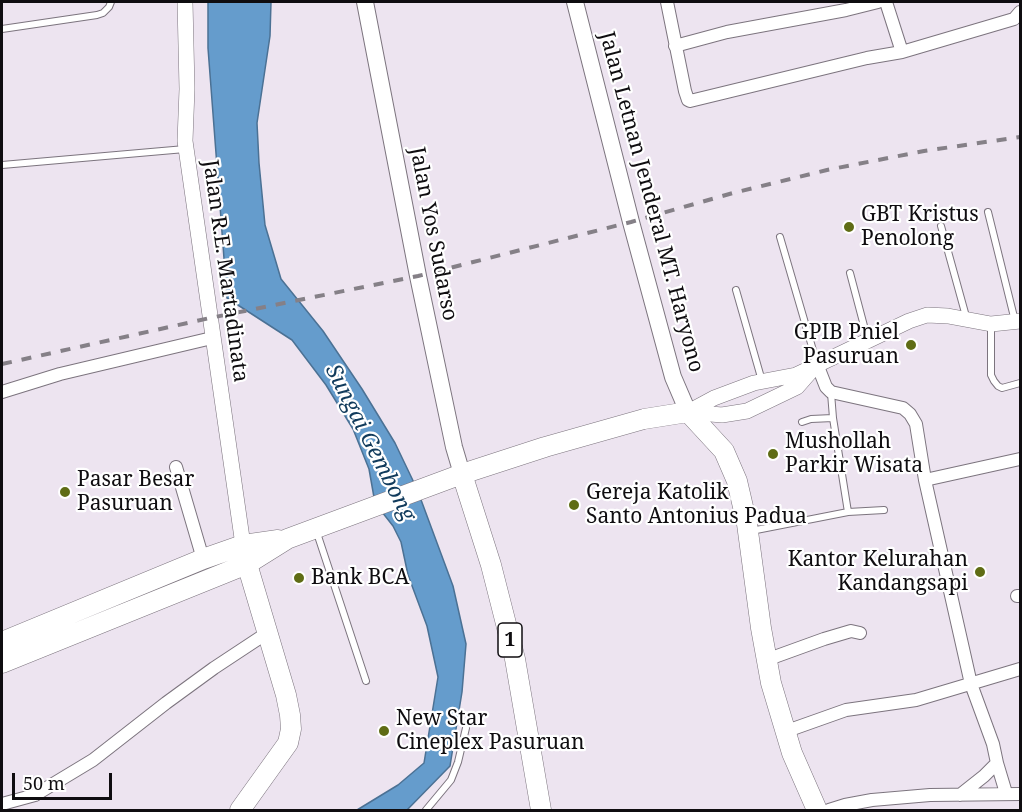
<!DOCTYPE html>
<style>
body{margin:0}
#map{position:relative;width:1022px;height:812px;overflow:hidden;background:#ede4f0;font-family:"Noto Serif",serif}
canvas{display:block}
.frame{position:absolute;inset:0;border:3px solid #0f0d10;pointer-events:none}
.scale{position:absolute;left:12px;top:773px;width:100px;height:27px;box-sizing:border-box;border:3px solid #0f0d10;border-top:0;padding-left:8px;font-size:18px;line-height:21px;white-space:nowrap;color:#0f0d10;-webkit-text-stroke:4px #fff;paint-order:stroke}
</style>
<div id="map">
<canvas width="1022" height="812"></canvas>
<div class="frame"></div>
<div class="scale">50 m</div>
</div>
<script>
const g = document.querySelector('canvas').getContext('2d');
g.lineJoin = 'round';
function fill(path, color) { g.fillStyle = color; g.fill(path, 'evenodd'); }
const shape = rows => new Path2D(rows.map(r => 'M' + r).join(''));
function strokePath(path, color, width, dash) { g.strokeStyle = color; g.lineWidth = width; g.lineCap = dash ? 'butt' : 'round'; g.setLineDash(dash || []); g.stroke(path); }
function write(font, color, halo, rows, align = 'center') {
  g.font = font + ' "Noto Serif",serif'; g.lineWidth = 4.5; g.setLineDash([]); g.textBaseline = 'middle'; g.strokeStyle = halo; g.fillStyle = color; for (const [text, x, y, turn = 0] of rows) {
    g.save(); g.translate(x, y); g.rotate((+turn || 0) * Math.PI / 180); g.textAlign = isNaN(turn) ? turn : align; if (halo) g.strokeText(text, 0, 0); g.fillText(text, 0, 0); g.restore();
  }
}
const water = shape([
 [208,2,271,2,270,36,257,123,259,163,265,225,281,279,323,331,362,389,395,443,417,489,453,586,466,644,462,692,450,766,407,810,357,810,398,785,424,763,438,677,427,626,408,575,401,542,393,526,375,503,369,469,353,429,326,385,292,340,227,298,208,48,208,2]
]);
fill(water, '#659ccc');
strokePath(water, '#4b7194', 1.5);
const service = shape([
 [2,29,97,15,103,13,109,7,111,2],
 [2,165,185,149],
 [988,212,1015,321],
 [941,226,967,320],
 [780,237,817,364],
 [850,273,868,341],
 [736,290,762,381],
 [991,324,991,375,994,381,998,386,1002,388,1020,383],
 [831,393,833,418],
 [802,422,811,419,833,418,848,512],
 [316,530,366,681],
 [751,531,848,512,884,510],
 [426,810,451,780,458,762,466,728]
]);
const minor = shape([
 [667,2,685,91,688,100,690,101,867,58,902,52,1014,19,1020,12],
 [886,2,902,52],
 [675,46,727,32,846,10,878,2],
 [817,364,826,387,831,392,903,408,910,414,916,424,925,480,971,684,993,744,997,763,984,776,960,795],
 [2,392,60,374,212,338],
 [176,467,203,559],
 [925,480,1020,459],
 [1017,596,1020,596],
 [766,660,824,639,851,631,860,633],
 [784,732,846,710,916,700,1020,669],
 [997,763,1006,793],
 [2,804,35,795,93,760,166,703,214,668,267,633],
 [829,810,845,805,872,800,930,795,1020,794]
]);
const tertiary = shape([
 [185,2,187,89,185,141,243,545],
 [688,412,714,398,754,383,796,375,909,321,927,315,948,316,991,324,1020,321],
 [688,412,722,415,747,411,797,387,811,371]
]);
const secondary = shape([
 [365,2,418,276,454,447,462,474],
 [575,2,631,222,673,377,688,412]
]);
const primary = shape([
 [462,474,545,447,644,419,688,412,724,451,737,481,747,524,761,628,771,683,792,753,817,810],
 [240,810,288,743,291,729,290,715,286,695,247,564]
]);
const trunk = shape([
 [2,642,203,559,243,545,278,540],
 [2,663,247,564,287,539,462,474,491,565,515,659,541,810]
]);
strokePath(service, '#7c747e', 8);
strokePath(minor, '#7c747e', 14);
strokePath(tertiary, '#7c747e', 16);
strokePath(secondary, '#7c747e', 18);
strokePath(primary, '#7c747e', 21);
strokePath(trunk, '#7c747e', 21);
strokePath(service, '#fff', 6);
strokePath(minor, '#fff', 12);
strokePath(tertiary, '#fff', 15);
strokePath(secondary, '#fff', 16);
strokePath(primary, '#fff', 20);
strokePath(trunk, '#fff', 20);
strokePath(shape([
 [2,364,210,318,418,276,631,222,733,193,827,170,924,151,1020,137]
]), '#858087', 4, [10, 10]);
for (const [x, y, r, color] of [
 [849,227,6,"#5f6c15"],
 [911,345,6,"#5f6c15"],
 [773,454,6,"#5f6c15"],
 [65,492,6,"#5f6c15"],
 [574,505,6,"#5f6c15"],
 [980,572,6,"#5f6c15"],
 [299,578,6,"#5f6c15"],
 [384,731,6,"#5f6c15"]
]) { const dot = new Path2D(); dot.arc(x, y, r, 0, 2 * Math.PI); g.fillStyle = color; g.fill(dot); strokePath(dot, '#fff', 2); }
for (const [x, y, w] of [
 [510,640,24]
]) { const box = new Path2D(); box.roundRect(x - w / 2, y - 17, w, 34, 4.5); g.fillStyle = '#fff'; g.fill(box); strokePath(box, '#0f0d10', 1.5); }
write('bold 20px', '#0f0d10', null, [
 ["1",510,640]
]);
write('21px', '#0f0d10', '#fff', [
 ["Jalan Letnan Jenderal MT. Haryono",651,202,75],
 ["Jalan Yos Sudarso",433,234,79],
 ["Jalan R.E. Martadinata",225,271,82]
]);
write('21px', '#0f0d10', '#fff', [
 ["GBT Kristus",861,215],
 ["Penolong",861,239],
 ["GPIB Pniel",899,333,"right"],
 ["Pasuruan",899,357,"right"],
 ["Mushollah",785,442],
 ["Parkir Wisata",785,466],
 ["Pasar Besar",77,480],
 ["Pasuruan",77,504],
 ["Gereja Katolik",586,493],
 ["Santo Antonius Padua",586,517],
 ["Kantor Kelurahan",968,560,"right"],
 ["Kandangsapi",968,584,"right"],
 ["Bank BCA",311,578],
 ["New Star",396,719],
 ["Cineplex Pasuruan",396,743]
], 'left');
write('italic 22px', '#113b5c', '#fff', [
 ["Sungai Gembong",370,443,63]
]);
</script>
